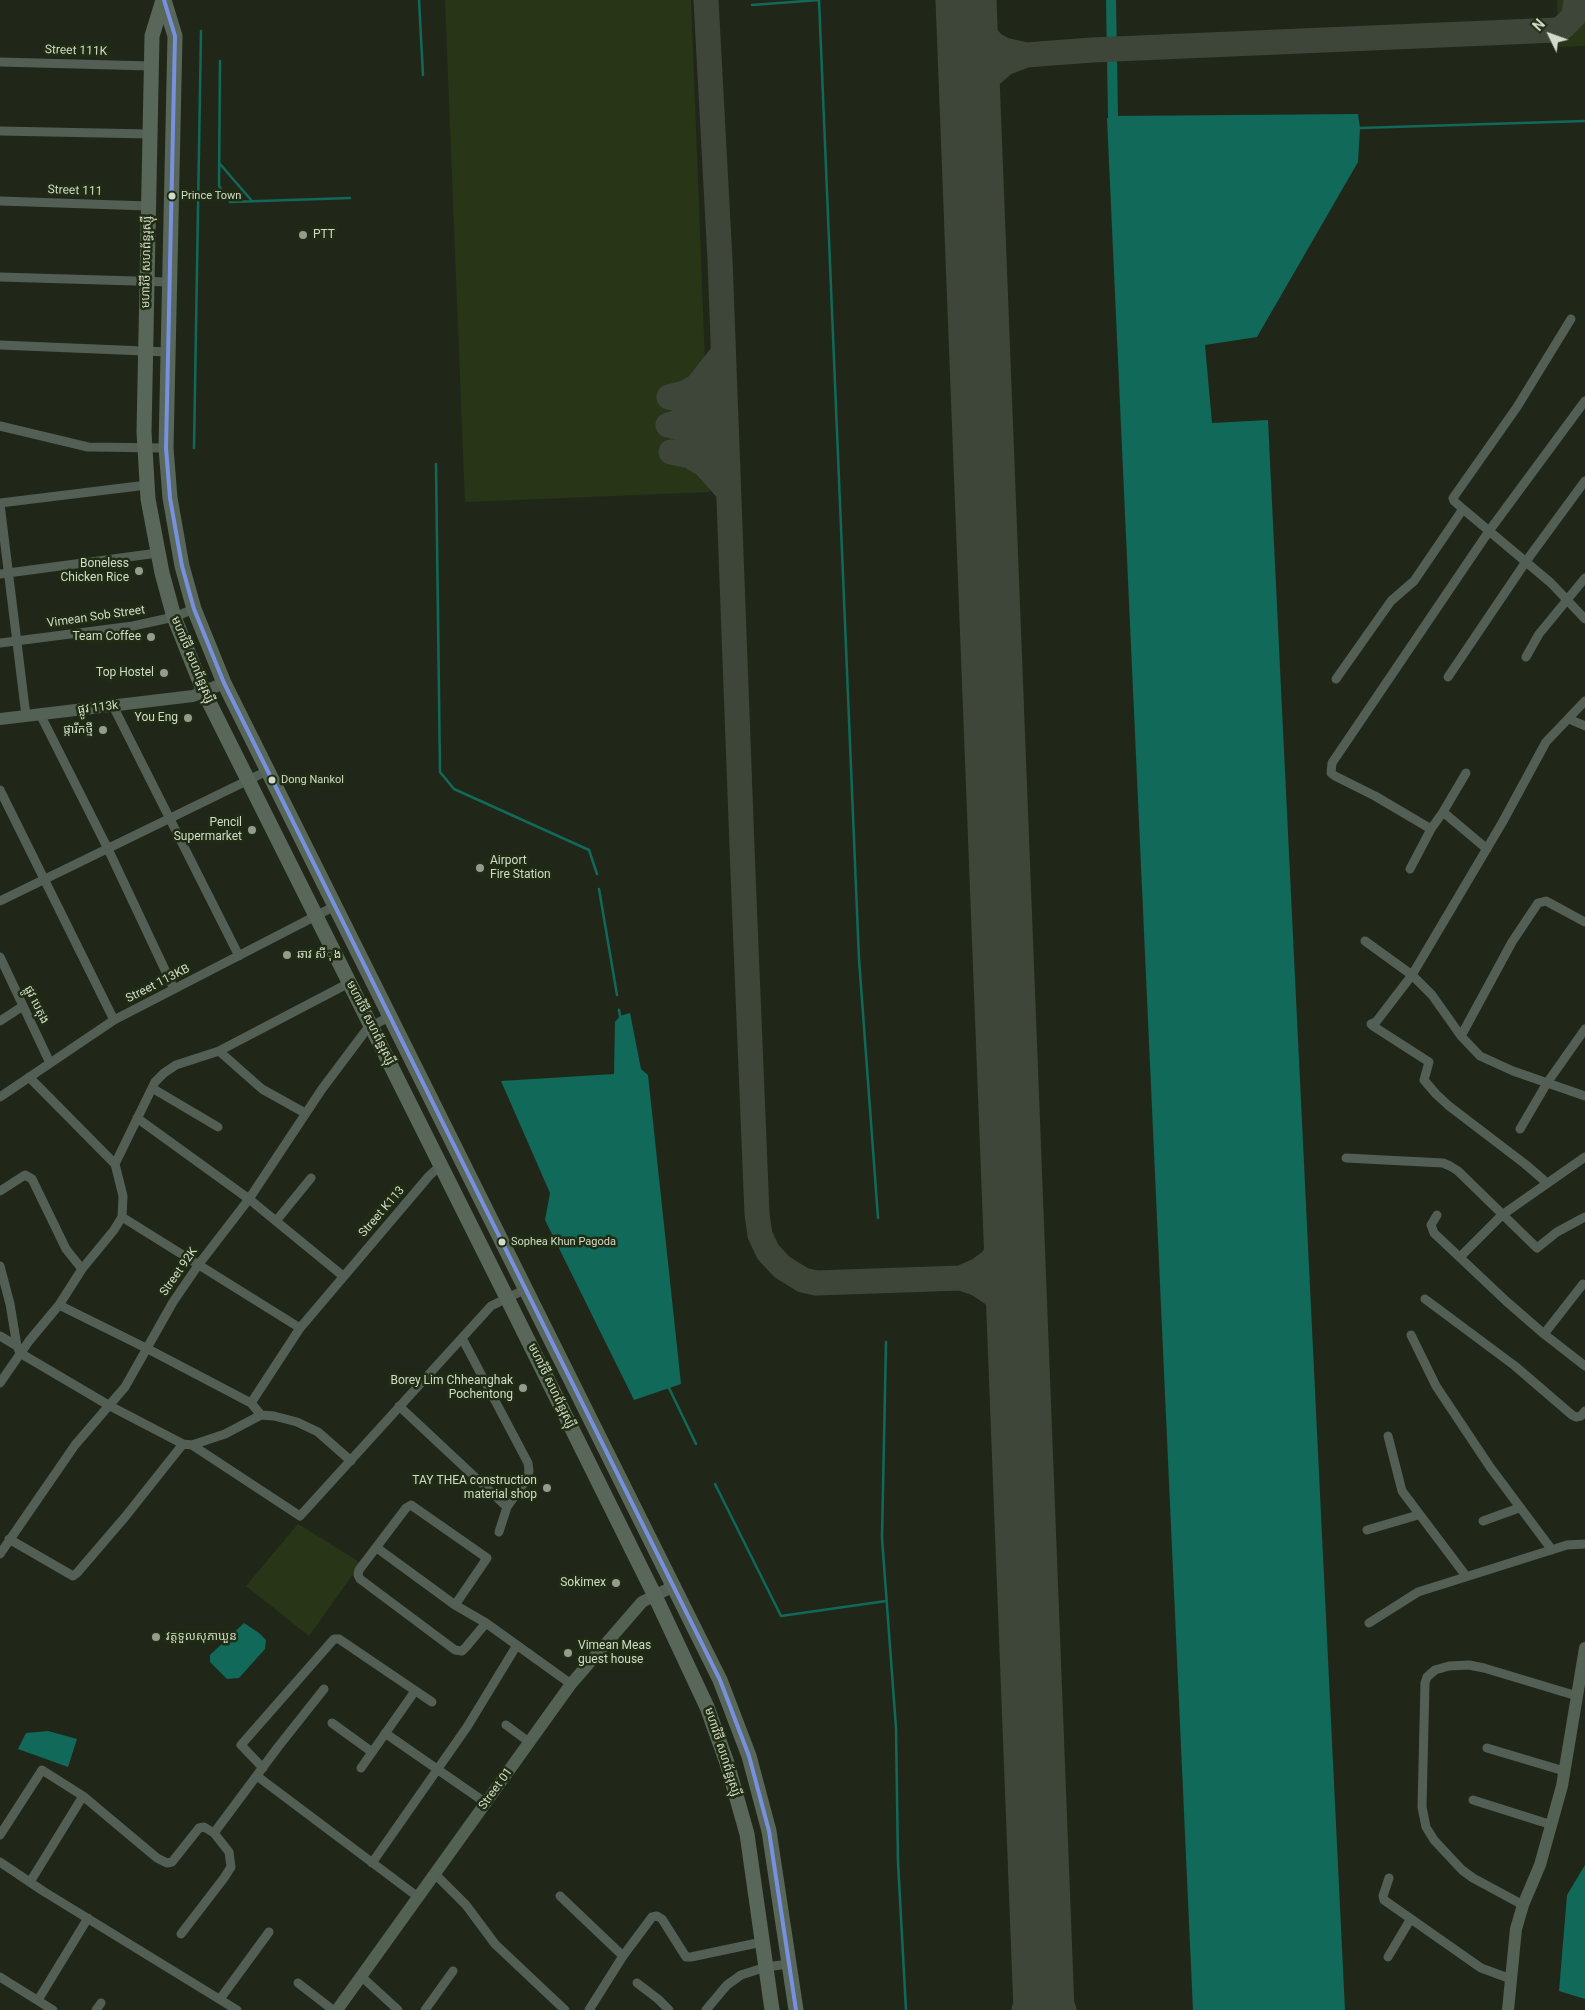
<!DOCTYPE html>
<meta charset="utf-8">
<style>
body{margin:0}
#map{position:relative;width:1585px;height:2010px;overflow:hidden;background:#202719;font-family:Roboto,sans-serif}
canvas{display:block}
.north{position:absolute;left:1525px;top:10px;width:50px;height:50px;-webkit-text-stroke:4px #212d13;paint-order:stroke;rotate:312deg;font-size:14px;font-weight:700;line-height:20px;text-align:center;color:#d2dbcb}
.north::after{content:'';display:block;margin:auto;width:18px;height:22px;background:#d2dbcb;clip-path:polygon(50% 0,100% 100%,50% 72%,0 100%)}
</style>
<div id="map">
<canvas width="1585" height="2010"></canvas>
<div class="north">N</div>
</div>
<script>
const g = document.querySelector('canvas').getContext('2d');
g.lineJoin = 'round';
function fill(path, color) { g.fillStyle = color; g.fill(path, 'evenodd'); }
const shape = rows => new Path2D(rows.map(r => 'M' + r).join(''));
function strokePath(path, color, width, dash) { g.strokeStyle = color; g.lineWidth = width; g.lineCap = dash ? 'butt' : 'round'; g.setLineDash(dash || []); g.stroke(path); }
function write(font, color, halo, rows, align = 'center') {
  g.font = font + ' Roboto,"Noto Sans Khmer",sans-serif'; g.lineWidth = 5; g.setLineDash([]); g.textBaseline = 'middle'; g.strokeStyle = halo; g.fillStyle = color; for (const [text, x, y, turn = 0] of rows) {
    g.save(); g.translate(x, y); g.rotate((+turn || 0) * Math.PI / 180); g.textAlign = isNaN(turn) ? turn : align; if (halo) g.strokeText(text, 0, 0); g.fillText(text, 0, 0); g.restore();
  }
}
fill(shape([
 [445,0,691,0,710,492,465,502],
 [1557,0,1585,0,1585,46,1559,47],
 [298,1524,361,1563,309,1636,246,1586]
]), '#283617');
fill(shape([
 [1358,114,1360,128,1358,162,1257,337,1205,345,1212,423,1268,420,1345,2010,1193,2010,1107,118,1113,116],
 [630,1013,641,1069,648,1075,681,1384,634,1400,545,1220,550,1193,501,1081,614,1074,615,1022,620,1016],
 [244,1623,259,1633,266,1640,265,1649,239,1678,227,1679,210,1662,210,1655],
 [48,1731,77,1739,68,1767,18,1749,26,1733],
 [1585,1865,1585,1999,1559,1991,1567,1895]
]), '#11695a');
strokePath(shape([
 [419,0,423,75],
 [819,0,859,959,878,1218],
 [752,5,819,0],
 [220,61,219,186,230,202,350,198],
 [1360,128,1585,121],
 [220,164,252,201],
 [194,448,201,31],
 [436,464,440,772,454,789,589,850,597,874],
 [599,889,617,995],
 [619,1010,620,1016],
 [886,1342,882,1538,896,1728,898,1862,906,2010],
 [669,1388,696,1444],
 [715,1484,781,1616,886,1601]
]), '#11695a', 2.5);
strokePath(shape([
 [1111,0,1113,116]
]), '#11695a', 10);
strokePath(shape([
 [706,0,720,260,743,873,757,1214,760,1235,768,1252,782,1267,803,1280,816,1283,961,1278,978,1284,993,1294,1007,1310,1018,1332],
 [966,1,977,24,993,44,1004,50,1026,55,1092,50,1557,30,1563,27,1574,16,1576,0],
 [971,117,984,84,991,75,1005,63,1026,55],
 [669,397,687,401,695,405,713,422],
 [669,397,685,393,697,386,723,353],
 [668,425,693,418,703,410,717,392,723,374],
 [668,425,697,433,711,445,728,467],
 [671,452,690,456,705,465,727,490],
 [961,1278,979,1270,991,1261,1014,1229],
 [1042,1954,1064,2010],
 [1024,2010,1031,2002,1042,1965]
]), '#3e463a', 25);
strokePath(shape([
 [966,0,1044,2010]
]), '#3e463a', 61);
strokePath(shape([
 [0,62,151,66],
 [0,131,150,134],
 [0,201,148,206],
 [0,277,169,282],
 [1571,319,1517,407,1453,498,1454,501,1463,509,1551,583,1585,619],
 [0,345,168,352],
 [0,426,88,447,166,448],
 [0,503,147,485],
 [0,504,26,716],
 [0,574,158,553],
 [0,643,133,626,174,617,194,609],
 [1526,657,1539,634,1585,578],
 [1448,677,1527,560,1585,481],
 [1336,679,1391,601,1414,581,1463,509],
 [113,706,239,956],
 [40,714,108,849,174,989],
 [1569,719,1585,726],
 [1466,773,1443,812,1487,849],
 [0,790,114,1020],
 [1443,812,1431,829,1375,796,1335,776,1331,773,1332,763,1489,531,1585,401],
 [1410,869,1431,829],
 [0,901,267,771],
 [1365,941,1412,975,1432,995,1461,1036,1480,1056,1513,1071,1585,1096],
 [0,957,50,1063],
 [0,1021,23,1006],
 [1461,1036,1512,942,1538,903,1546,901,1585,922],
 [219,1051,262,1089,305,1113],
 [152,1088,218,1127],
 [0,1097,114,1020,335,906],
 [137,1118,249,1199,343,1276],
 [1520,1129,1547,1083,1585,1029],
 [1346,1158,1443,1163,1450,1166,1458,1171,1537,1248,1557,1232,1585,1217],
 [115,1164,155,1082,164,1073,176,1065,219,1051,349,983],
 [1547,1183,1525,1164,1449,1106,1436,1094,1424,1080,1429,1062,1373,1026,1371,1024,1376,1022,1412,975,1502,823,1546,742,1585,701],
 [0,1191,25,1175,32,1179,66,1249,82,1269],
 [1437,1215,1431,1225,1434,1233,1506,1301,1544,1334,1585,1366],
 [122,1217,300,1328],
 [276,1221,311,1178],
 [1460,1257,1502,1215,1585,1157],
 [0,1266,10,1304,17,1346,20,1353,110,1406,183,1444,192,1445,225,1434,261,1415,274,1416,297,1422,318,1432,351,1461],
 [1425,1299,1515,1366,1572,1415,1576,1417,1581,1416,1585,1411],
 [59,1305,148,1349,251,1403,261,1415],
 [1544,1334,1583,1284],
 [1411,1335,1436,1386,1490,1467,1552,1550],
 [0,1336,17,1346],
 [462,1338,528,1463,529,1471,527,1479,507,1507,499,1532],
 [0,1383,29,1341,59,1305,82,1269,114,1230,122,1217,123,1196,115,1164,29,1077],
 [251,1403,300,1328,429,1176,441,1165],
 [399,1406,507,1507],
 [1388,1436,1402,1491,1466,1576],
 [192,1445,300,1516,491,1306,526,1289],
 [1483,1521,1519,1508],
 [1367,1530,1418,1515],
 [9,1539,73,1576,77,1573,125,1517,183,1444],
 [377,1548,455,1605,486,1623,571,1684],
 [0,1554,75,1445,125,1387,173,1302,199,1264,249,1199,322,1089,367,1029,390,1016],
 [455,1605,487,1558,411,1505,406,1508,359,1570,358,1575,360,1579,455,1650,462,1651,466,1647,486,1623],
 [1369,1623,1418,1592,1567,1545,1585,1544],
 [332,1723,372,1752],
 [506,1725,529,1742],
 [385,1733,486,1803],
 [1487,1748,1564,1771],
 [263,1768,241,1745,334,1639,339,1639,432,1702],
 [361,1768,415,1691],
 [257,1776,418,1897],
 [1473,1800,1552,1825],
 [214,1833,278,1747,324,1689],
 [0,1835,42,1770,83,1796,157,1858,167,1863,172,1862,199,1828,204,1827,214,1833,229,1852,231,1867,224,1878,181,1934],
 [0,1862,43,1891,237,2010],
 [372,1863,467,1727,517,1645],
 [435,1874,466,1905,495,1944,565,2010],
 [1389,1878,1383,1896,1384,1900,1481,1968,1511,1979],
 [30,1882,83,1796],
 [560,1896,623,1956],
 [1523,1905,1473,1878,1462,1870,1434,1840,1426,1827,1422,1807,1425,1683,1427,1677,1435,1670,1449,1666,1469,1665,1484,1668,1577,1696],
 [1388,1957,1410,1920],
 [0,1977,53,2010],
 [362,1977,398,2010],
 [298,1983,333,2010],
 [637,1983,658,1999,669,2010],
 [220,1999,269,1932],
 [38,2000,88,1918],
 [96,2010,101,2003],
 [425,2010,453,1971],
 [589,2010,623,1956,652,1917,657,1916,662,1919,686,1957,691,1957,762,1942],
 [706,2010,727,1985,741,1975,766,1967,789,1964]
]), '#535f54', 9);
strokePath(shape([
 [0,719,193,696,224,683],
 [337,2010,571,1684,642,1602,674,1586],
 [1508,2010,1516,1929,1523,1905,1540,1865,1562,1786,1585,1648]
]), '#536254', 12);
strokePath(shape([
 [163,0,152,36,144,432,148,499,162,573,174,617,204,692,507,1298,655,1596,707,1707,727,1763,747,1834,772,2010],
 [164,0,175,36,166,448,170,498,182,566,194,609,224,683,720,1680,749,1756,769,1831,796,2010]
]), '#586759', 15);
strokePath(shape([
 [164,0,175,36,166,448,170,498,182,566,194,609,224,683,720,1680,749,1756,769,1831,796,2010]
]), '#7891de', 4);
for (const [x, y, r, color] of [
 [172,196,4.5,"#d2dbcb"],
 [303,235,5,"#949c8d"],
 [139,571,5,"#949c8d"],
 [151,637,5,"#949c8d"],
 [164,673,5,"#949c8d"],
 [188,718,5,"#949c8d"],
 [103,730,5,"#949c8d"],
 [272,780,4.5,"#d2dbcb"],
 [252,830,5,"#949c8d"],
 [480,868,5,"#949c8d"],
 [287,955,5,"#949c8d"],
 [502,1242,4.5,"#d2dbcb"],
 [523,1388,5,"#949c8d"],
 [547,1488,5,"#949c8d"],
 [616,1583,5,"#949c8d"],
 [156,1637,5,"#949c8d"],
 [568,1653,5,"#949c8d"]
]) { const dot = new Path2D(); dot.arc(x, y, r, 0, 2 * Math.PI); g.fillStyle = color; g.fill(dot); strokePath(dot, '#212d13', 2); }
write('11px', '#d2dbcb', '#212d13', [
 ["Prince Town",181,196],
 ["Dong Nankol",281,780],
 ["Sophea Khun Pagoda",511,1242]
], 'left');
write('12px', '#d2dbcb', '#212d13', [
 ["Street 111K",76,51,2],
 ["Street 111",75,191,2],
 ["មហាវិថី សហព័ន្ធរុស្ស៊ី",147,262,-89],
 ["Vimean Sob Street",96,617,-8],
 ["មហាវិថី សហព័ន្ធរុស្ស៊ី",192,660,67],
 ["ផ្លូវ 113k",98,708,-7],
 ["Street 113KB",158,984,-27],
 ["ផ្លូវ បេតុង",36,1005,64],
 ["មហាវិថី សហព័ន្ធរុស្ស៊ី",370,1023,63],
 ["Street K113",382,1212,-49],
 ["Street 92K",179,1272,-55],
 ["មហាវិថី សហព័ន្ធរុស្ស៊ី",551,1386,64],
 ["មហាវិថី សហព័ន្ធរុស្ស៊ី",722,1752,72],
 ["Street 01",496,1789,-54]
]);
write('12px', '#d2dbcb', '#212d13', [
 ["PTT",313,235,"left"],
 ["Boneless",129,564],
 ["Chicken Rice",129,578],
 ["Team Coffee",141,637],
 ["Top Hostel",154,673],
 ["You Eng",178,718],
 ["ផ្ការីកថ្មី",93,730],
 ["Pencil",242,823],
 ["Supermarket",242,837],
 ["Airport",490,861,"left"],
 ["Fire Station",490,875,"left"],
 ["ឆាវ សីុង",297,955,"left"],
 ["Borey Lim Chheanghak",513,1381],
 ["Pochentong",513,1395],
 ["TAY THEA construction",537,1481],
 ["material shop",537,1495],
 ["Sokimex",606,1583],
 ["វត្តទួលសុភាឃួន",166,1637,"left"],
 ["Vimean Meas",578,1646,"left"],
 ["guest house",578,1660,"left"]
], 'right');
</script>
